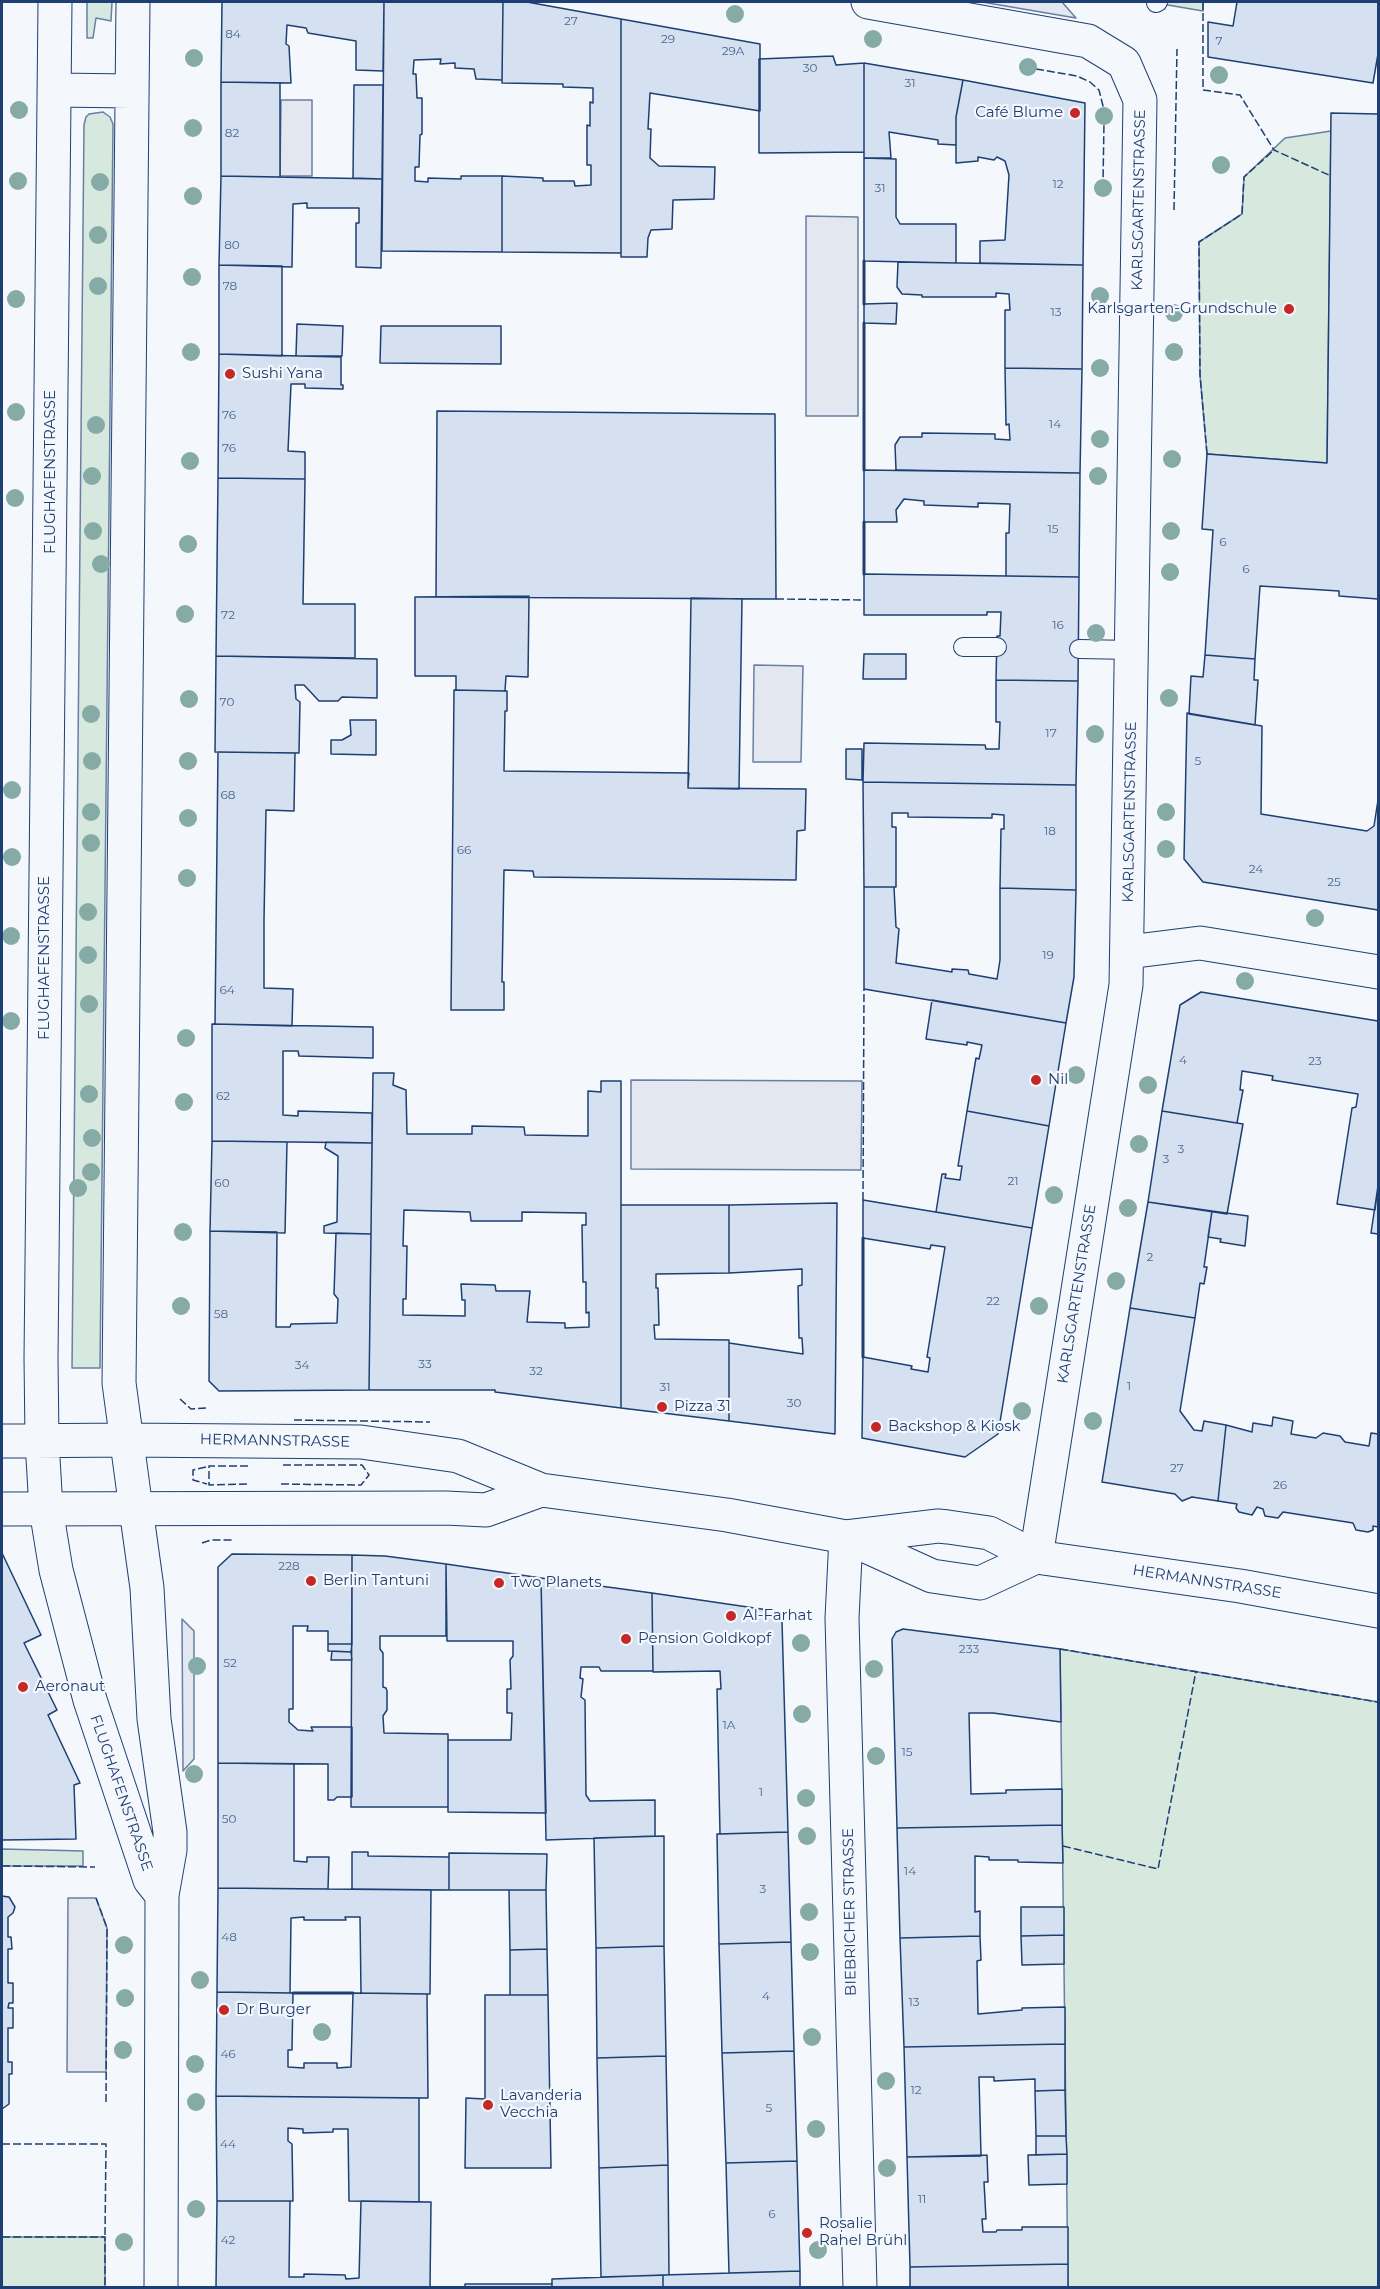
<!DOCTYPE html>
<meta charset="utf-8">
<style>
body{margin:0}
#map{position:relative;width:1380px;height:2289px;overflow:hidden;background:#f4f7fb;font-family:Montserrat,sans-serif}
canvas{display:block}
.frame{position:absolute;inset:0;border:3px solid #1d3f73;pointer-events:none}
</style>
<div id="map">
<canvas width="1380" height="2289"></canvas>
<div class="frame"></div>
</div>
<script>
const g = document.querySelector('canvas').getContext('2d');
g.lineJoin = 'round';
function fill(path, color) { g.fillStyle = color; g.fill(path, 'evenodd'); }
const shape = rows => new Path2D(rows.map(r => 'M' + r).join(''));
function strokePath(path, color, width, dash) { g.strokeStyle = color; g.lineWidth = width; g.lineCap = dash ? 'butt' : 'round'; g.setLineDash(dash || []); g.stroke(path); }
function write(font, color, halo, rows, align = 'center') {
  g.font = font + ' Montserrat,sans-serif'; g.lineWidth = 4.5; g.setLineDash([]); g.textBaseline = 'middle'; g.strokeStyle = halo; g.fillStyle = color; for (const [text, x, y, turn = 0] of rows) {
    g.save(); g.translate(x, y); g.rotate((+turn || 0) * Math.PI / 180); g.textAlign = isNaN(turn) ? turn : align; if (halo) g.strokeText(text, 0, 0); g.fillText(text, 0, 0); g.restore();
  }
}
const green = shape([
 [87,2,112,2,111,21,96,18,93,38,87,38,87,2],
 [1149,2,1203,2,1203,11,1156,3,1149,2],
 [103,112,110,117,113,124,100,1368,72,1368,84,125,86,117,89,114,103,112],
 [1331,131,1327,463,1207,454,1200,375,1199,242,1242,214,1244,177,1285,138,1331,131],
 [1060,1649,1378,1702,1378,2287,1068,2287,1060,1649],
 [2,1849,83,1851,83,1866,2,1866,2,1849],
 [2,2237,105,2237,105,2287,2,2287,2,2237]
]);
fill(green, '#d7e8df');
strokePath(green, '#687fa3', 1.5);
const parking = shape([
 [982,2,1062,2,1076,18,982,2],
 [281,100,312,100,312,176,280,176,281,100],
 [806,216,858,217,858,416,806,416,806,216],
 [754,665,803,666,801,762,753,762,754,665],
 [631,1080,862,1081,861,1170,631,1169,631,1080],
 [182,1619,194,1631,194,1759,183,1771,182,1619],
 [68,1898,96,1898,107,1928,106,2072,67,2072,68,1898]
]);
fill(parking, '#e3e8f0');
strokePath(parking, '#687fa3', 1.5);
const building = shape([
 [222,2,384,2,383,71,356,70,356,41,308,33,306,28,287,25,286,44,289,46,291,83,221,82,222,2],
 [384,2,503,2,502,80,476,79,474,69,455,68,455,63,440,64,441,59,414,60,413,74,416,74,417,98,422,98,422,134,420,135,419,167,415,167,415,181,428,182,428,178,461,179,461,176,502,176,502,252,382,251,384,2],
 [503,2,527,2,621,19,621,253,502,252,502,176,543,178,543,181,574,181,575,186,591,185,591,165,587,165,587,125,590,126,590,102,593,103,593,88,563,87,563,84,502,83,503,2],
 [1237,2,1378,2,1378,54,1373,83,1208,57,1208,22,1233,26,1237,2],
 [621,19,760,44,760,111,650,93,648,129,651,129,650,158,659,166,715,167,714,199,673,200,672,229,651,230,648,238,647,257,621,257,621,19],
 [833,56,836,65,864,63,864,152,759,153,759,59,833,56],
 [864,63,963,80,956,117,956,145,938,144,938,140,889,132,891,158,864,158,864,63],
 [963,80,1085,103,1083,265,980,263,980,241,1005,240,1009,175,1005,161,997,157,994,160,978,157,978,161,956,163,956,117,963,80],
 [221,82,280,83,280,177,221,176,221,82],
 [354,85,383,85,382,179,353,178,354,85],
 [1331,113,1378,114,1378,599,1339,596,1339,591,1260,586,1255,659,1205,655,1213,530,1202,529,1207,454,1327,463,1331,113],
 [864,158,896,159,896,217,900,224,956,224,956,263,864,261,864,158],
 [221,176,382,179,381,268,356,267,356,223,359,223,359,208,307,208,307,203,293,204,292,267,219,265,221,176],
 [898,262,1083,265,1082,369,1005,368,1005,310,1010,310,1009,294,996,293,996,297,922,297,922,295,902,294,897,287,898,262],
 [219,265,282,266,282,356,219,354,219,265],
 [897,303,896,324,864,323,864,304,897,303],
 [297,324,343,326,342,356,296,356,297,324],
 [381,326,501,326,501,364,380,363,381,326],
 [219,354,341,357,341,385,343,385,343,389,305,388,305,384,291,384,288,451,305,452,305,479,218,478,219,354],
 [1005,368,1082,369,1080,473,896,470,895,445,900,437,922,437,922,433,995,434,995,439,1010,440,1009,424,1006,425,1005,368],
 [437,411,775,414,776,599,436,597,437,411],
 [864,470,1080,473,1079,577,1006,576,1006,533,1009,533,1010,504,978,503,978,507,924,505,924,501,904,499,896,510,897,522,864,522,864,470],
 [218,478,305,479,303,604,355,604,355,658,216,656,218,478],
 [864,574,1079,577,1078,681,996,680,997,636,1000,636,1001,612,987,612,987,615,864,615,864,574],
 [529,596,528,677,506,676,505,691,456,690,456,676,415,676,415,597,529,596],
 [691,598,742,599,739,789,688,788,691,598],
 [864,654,906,654,906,679,863,679,864,654],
 [1205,655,1255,659,1254,680,1258,680,1255,725,1189,714,1191,676,1203,677,1205,655],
 [216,656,377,659,377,698,342,697,338,701,319,701,304,685,295,685,296,699,300,702,299,753,215,752,216,656],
 [996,680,1078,681,1076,785,863,782,864,743,985,745,986,749,999,749,1000,722,996,722,996,680],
 [454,690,507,691,507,711,505,711,504,771,689,773,688,788,806,789,805,830,797,831,796,880,534,877,533,871,504,870,502,982,504,982,504,1010,451,1010,454,690],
 [1187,713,1262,726,1261,814,1367,831,1374,826,1378,800,1378,910,1203,882,1184,859,1187,713],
 [350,720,376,720,376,755,331,754,331,740,342,740,351,735,350,720],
 [846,749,862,749,862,780,846,779,846,749],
 [218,752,295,753,294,811,266,810,264,920,264,988,293,989,292,1026,215,1024,218,752],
 [863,782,1076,785,1076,890,1000,888,1001,829,1004,829,1004,815,992,814,992,818,908,817,908,813,892,813,892,827,896,827,896,887,864,887,863,782],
 [864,887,894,887,896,927,899,929,896,963,952,972,952,969,968,970,969,974,997,979,1000,960,1000,888,1076,890,1074,977,1066,1023,864,989,864,887],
 [1201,992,1378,1021,1378,1186,1375,1210,1337,1204,1352,1108,1356,1107,1358,1094,1272,1080,1273,1076,1242,1071,1240,1090,1243,1090,1237,1123,1162,1111,1180,1005,1201,992],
 [932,1000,1066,1023,1049,1126,967,1111,976,1058,979,1059,982,1045,967,1042,967,1045,926,1039,932,1000],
 [212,1024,373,1027,373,1058,299,1056,298,1051,283,1051,283,1115,298,1116,298,1111,372,1113,372,1143,212,1141,212,1024],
 [373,1073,394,1073,393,1085,406,1090,407,1134,472,1134,472,1126,524,1127,525,1135,588,1136,588,1091,601,1092,601,1081,621,1081,621,1408,495,1392,495,1390,369,1390,373,1073],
 [404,1210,470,1212,471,1221,522,1221,522,1212,586,1213,586,1225,582,1225,583,1282,586,1282,586,1313,589,1312,589,1327,565,1328,565,1323,527,1322,530,1291,496,1291,495,1285,461,1284,462,1300,465,1300,465,1316,403,1315,403,1299,406,1299,407,1246,403,1246,404,1210],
 [967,1111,1049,1126,1032,1228,936,1212,942,1174,946,1174,945,1178,960,1180,962,1166,958,1166,967,1111],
 [1162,1111,1243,1124,1227,1214,1148,1202,1162,1111],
 [212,1141,287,1142,285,1233,210,1231,212,1141],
 [326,1142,372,1143,371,1234,324,1233,324,1226,337,1222,338,1156,325,1148,326,1142],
 [1378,1186,1378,1234,1371,1233,1378,1186],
 [863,1200,1032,1228,998,1434,965,1457,862,1438,863,1357,912,1366,911,1369,928,1372,930,1358,927,1357,945,1247,931,1245,930,1249,863,1238,863,1200],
 [1148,1202,1212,1211,1204,1267,1207,1267,1204,1284,1200,1283,1195,1318,1130,1308,1148,1202],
 [837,1203,835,1434,729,1421,729,1343,803,1354,802,1338,799,1338,798,1286,802,1285,802,1269,729,1273,729,1205,837,1203],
 [621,1205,729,1205,729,1273,656,1274,656,1288,658,1288,659,1325,654,1325,655,1339,729,1340,729,1421,621,1408,621,1205],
 [1212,1211,1248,1216,1245,1246,1220,1242,1221,1239,1208,1237,1212,1211],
 [210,1231,277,1232,276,1327,290,1327,291,1324,337,1323,338,1299,334,1294,336,1233,371,1234,369,1390,219,1391,209,1381,210,1231],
 [1130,1308,1195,1318,1180,1411,1194,1430,1202,1431,1204,1421,1226,1425,1218,1501,1192,1497,1182,1501,1175,1494,1102,1482,1130,1308],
 [1273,1417,1293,1421,1291,1434,1316,1438,1323,1433,1340,1436,1345,1442,1369,1446,1371,1433,1378,1434,1378,1527,1373,1526,1373,1530,1368,1532,1356,1530,1353,1523,1283,1512,1278,1518,1265,1516,1263,1509,1257,1507,1252,1515,1239,1512,1236,1508,1237,1504,1218,1501,1226,1425,1252,1432,1253,1423,1272,1426,1273,1417],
 [2,1553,41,1635,24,1643,57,1710,48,1715,80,1783,74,1785,76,1839,2,1840,2,1553],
 [232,1554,352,1555,352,1644,328,1644,328,1631,307,1631,308,1626,293,1626,293,1709,289,1709,289,1722,298,1730,313,1731,311,1727,352,1727,352,1797,337,1797,334,1800,328,1800,328,1764,218,1763,218,1567,232,1554],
 [352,1555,385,1556,446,1564,446,1636,380,1636,380,1649,383,1653,383,1687,386,1688,387,1691,387,1710,383,1716,384,1733,448,1734,448,1807,351,1807,352,1555],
 [446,1564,541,1578,546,1813,448,1812,448,1740,511,1740,512,1713,507,1713,507,1689,511,1689,510,1660,513,1656,513,1641,447,1641,446,1564],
 [541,1578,652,1593,653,1671,601,1671,599,1667,581,1667,580,1678,583,1679,581,1697,585,1700,586,1795,590,1801,655,1800,655,1836,546,1840,541,1578],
 [652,1593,775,1611,782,1621,788,1832,720,1834,717,1689,721,1689,720,1671,653,1672,652,1593],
 [903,1629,1060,1649,1061,1722,993,1713,969,1713,971,1794,1006,1793,1006,1790,1062,1789,1062,1825,897,1828,892,1639,896,1632,903,1629],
 [328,1644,352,1644,351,1652,328,1651,328,1644],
 [332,1651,351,1652,352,1660,331,1660,332,1651],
 [218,1763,294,1764,294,1861,307,1862,307,1857,329,1857,328,1889,218,1888,218,1763],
 [1062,1825,1063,1863,1018,1862,1018,1860,989,1860,989,1857,975,1856,975,1912,980,1911,980,1936,900,1938,897,1828,1062,1825],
 [788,1832,791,1942,719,1944,717,1834,788,1832],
 [664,1836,664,1946,596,1948,594,1838,664,1836],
 [352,1852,368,1852,368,1856,449,1857,449,1890,352,1889,352,1852],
 [449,1853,547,1854,546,1890,449,1890,449,1853],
 [218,1888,431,1890,430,1994,361,1993,360,1917,345,1917,346,1920,304,1920,304,1917,291,1918,290,1993,217,1992,218,1888],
 [509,1890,546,1890,547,1949,510,1950,509,1890],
 [2,1896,9,1897,15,1907,13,1913,8,1917,8,1937,11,1937,12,1949,8,1949,8,1983,13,1983,13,2003,9,2003,8,2008,13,2008,13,2028,8,2028,8,2062,12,2062,12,2074,9,2074,9,2104,2,2109,2,1896],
 [1021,1907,1064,1907,1064,1935,1021,1936,1021,1907],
 [1064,1935,1064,1964,1022,1965,1021,1936,1064,1935],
 [980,1936,981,1960,977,1961,978,2014,1022,2010,1022,2008,1065,2007,1065,2044,904,2047,900,1938,980,1936],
 [791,1942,794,2051,722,2053,719,1944,791,1942],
 [664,1946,666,2056,597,2058,596,1948,664,1946],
 [547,1949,548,1995,510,1995,510,1950,547,1949],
 [217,1992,293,1993,292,2050,288,2050,288,2067,304,2068,304,2063,337,2063,337,2068,351,2067,353,1993,427,1994,428,2098,216,2096,217,1992],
 [485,1995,548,1995,551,2168,465,2168,466,2098,485,2099,485,1995],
 [1065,2044,1065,2090,1035,2091,1035,2079,994,2081,994,2077,979,2077,981,2156,907,2157,904,2047,1065,2044],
 [794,2051,797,2161,726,2163,722,2053,794,2051],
 [666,2056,668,2165,599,2168,597,2058,666,2056],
 [1065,2090,1066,2136,1036,2136,1035,2091,1065,2090],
 [216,2096,419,2098,419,2202,349,2201,348,2129,333,2129,333,2132,303,2133,303,2129,288,2128,288,2141,292,2144,293,2201,217,2201,216,2096],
 [1036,2136,1066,2136,1067,2154,1036,2155,1036,2136],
 [1067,2154,1067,2184,1029,2185,1028,2155,1067,2154],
 [987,2155,988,2182,984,2182,986,2219,982,2219,983,2232,996,2232,997,2230,1022,2230,1022,2227,1068,2227,1068,2264,910,2267,907,2157,987,2155],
 [797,2161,800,2271,729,2273,726,2163,797,2161],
 [668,2165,669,2275,601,2277,599,2168,668,2165],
 [217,2201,290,2201,289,2277,304,2277,304,2274,345,2275,346,2279,359,2278,361,2201,431,2202,430,2288,216,2288,217,2201],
 [1068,2264,1068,2288,910,2288,910,2267,1068,2264],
 [800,2271,800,2288,663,2288,663,2275,800,2271],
 [663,2275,663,2288,552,2288,552,2279,663,2275],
 [465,2284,552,2284,552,2288,465,2288,465,2284]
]);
fill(building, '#d5e0f0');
strokePath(building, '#1d3f73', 1.5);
const service = shape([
 [1156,3,1158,2],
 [963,647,997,647],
 [1079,649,1132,650]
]);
const minor = shape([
 [868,2,1088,41,1124,63,1140,100,1126,985,1036,1557],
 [1128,952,1200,943,1378,972],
 [846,1537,842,1618,860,2288]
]);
const tertiary = shape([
 [46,1509,56,1570,90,1700,150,1880,162,1895],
 [136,1509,147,1588,154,1719,170,1832,170,1850,162,1895,161,2288]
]);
const secondary = shape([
 [133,2,119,1383,136,1509],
 [55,90,132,91],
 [2,1441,126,1440,361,1442,458,1456,541,1490,727,1515,846,1537,932,1576,980,1583,1036,1557],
 [2,1509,446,1508,486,1510,541,1490],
 [46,1509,42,1441,41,1358,55,2],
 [846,1537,938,1526,948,1527,989,1533,1036,1557,1240,1586,1378,1611]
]);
strokePath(service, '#1d3f73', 20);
strokePath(minor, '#1d3f73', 35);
strokePath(tertiary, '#1d3f73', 35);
strokePath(secondary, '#1d3f73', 35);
strokePath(service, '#f4f7fb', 18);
strokePath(minor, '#f4f7fb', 33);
strokePath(tertiary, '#f4f7fb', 33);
strokePath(secondary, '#f4f7fb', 33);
strokePath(shape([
 [1203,2,1203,90,1240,95,1274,150,1331,176],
 [1036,69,1077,76,1090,82,1099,90,1104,110,1100,110,1101,121,1104,122,1103,183],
 [1174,210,1177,49],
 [1207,454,1200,375,1199,242,1242,214,1244,177,1274,150],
 [776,599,864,600],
 [863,1200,864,989],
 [180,1399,191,1409,206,1408],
 [294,1420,430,1422],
 [248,1466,209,1466,209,1485,248,1484],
 [206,1467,193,1470,193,1480,207,1484],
 [281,1484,361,1485,369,1475,362,1465,282,1465],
 [202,1543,211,1540,233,1540],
 [1060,1649,1378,1702],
 [1063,1846,1158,1869,1196,1671],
 [2,1866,95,1867],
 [96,1898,107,1928,106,2104],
 [2,2144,106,2144,105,2237],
 [2,2237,105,2237,105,2288]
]), '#1d3f73', 1.5, [8, 3]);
strokePath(shape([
 [864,304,864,261],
 [864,470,864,323],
 [864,574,864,522],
 [863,1357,863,1238],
 [293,1993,353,1993]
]), '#1d3f73', 3);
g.fillStyle = '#86aba6';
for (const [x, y] of [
 [735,14],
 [873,39],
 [194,58],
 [1028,67],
 [1219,75],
 [19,110],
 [1104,116],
 [193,128],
 [1221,165],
 [18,181],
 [100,182],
 [1103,188],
 [193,196],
 [98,235],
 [192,277],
 [98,286],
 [1100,296],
 [16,299],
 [1174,313],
 [191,352],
 [1174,352],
 [1100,368],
 [16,412],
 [96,425],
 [1100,439],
 [1172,459],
 [190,461],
 [92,476],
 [1098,476],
 [15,498],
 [93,531],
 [1171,531],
 [188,544],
 [101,564],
 [1170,572],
 [185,614],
 [1096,633],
 [1169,698],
 [189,699],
 [91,714],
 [1095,734],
 [92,761],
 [188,761],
 [12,790],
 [91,812],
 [1166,812],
 [188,818],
 [91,843],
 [1166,849],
 [12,857],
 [187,878],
 [88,912],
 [1315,918],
 [11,936],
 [88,955],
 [1245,981],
 [89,1004],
 [11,1021],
 [186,1038],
 [1076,1075],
 [1148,1085],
 [89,1094],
 [184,1102],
 [92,1138],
 [1139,1144],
 [91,1172],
 [78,1188],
 [1054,1195],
 [1128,1208],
 [183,1232],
 [1116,1281],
 [181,1306],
 [1039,1306],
 [1022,1411],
 [1093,1421],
 [801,1643],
 [197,1666],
 [874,1669],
 [802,1714],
 [876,1756],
 [194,1774],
 [806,1798],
 [807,1836],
 [809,1912],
 [124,1945],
 [810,1952],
 [200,1980],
 [125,1998],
 [322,2032],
 [812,2037],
 [123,2050],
 [195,2064],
 [886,2081],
 [196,2102],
 [816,2129],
 [887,2168],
 [196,2209],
 [124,2242],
 [818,2250]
]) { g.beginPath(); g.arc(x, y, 9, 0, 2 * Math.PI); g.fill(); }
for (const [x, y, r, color] of [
 [1075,113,6,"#c62828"],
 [1289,309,6,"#c62828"],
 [230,374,6,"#c62828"],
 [1036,1080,6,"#c62828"],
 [662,1407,6,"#c62828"],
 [876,1427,6,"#c62828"],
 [311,1581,6,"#c62828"],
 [499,1583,6,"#c62828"],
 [731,1616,6,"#c62828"],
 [626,1639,6,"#c62828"],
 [23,1687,6,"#c62828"],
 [224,2010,6,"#c62828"],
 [488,2105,6,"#c62828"],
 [807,2233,6,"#c62828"]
]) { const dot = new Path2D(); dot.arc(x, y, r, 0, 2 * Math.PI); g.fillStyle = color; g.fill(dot); strokePath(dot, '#f4f7fb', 2); }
write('12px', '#4b6792', null, [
 ["27",571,21],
 ["84",233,34],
 ["29",668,39],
 ["7",1219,41],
 ["29A",733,51],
 ["30",810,68],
 ["31",910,83],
 ["82",232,133],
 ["12",1058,184],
 ["31",880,188],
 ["80",232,245],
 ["78",230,286],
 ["13",1056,312],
 ["76",229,415],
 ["14",1055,424],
 ["76",229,448],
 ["15",1053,529],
 ["6",1223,542],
 ["6",1246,569],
 ["72",228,615],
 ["16",1058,625],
 ["70",227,702],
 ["17",1051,733],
 ["5",1198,761],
 ["68",228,795],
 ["18",1050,831],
 ["66",464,850],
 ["24",1256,869],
 ["25",1334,882],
 ["19",1048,955],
 ["64",227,990],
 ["4",1183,1060],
 ["23",1315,1061],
 ["62",223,1096],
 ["3",1181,1149],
 ["3",1166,1159],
 ["21",1013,1181],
 ["60",222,1183],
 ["2",1150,1257],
 ["22",993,1301],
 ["58",221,1314],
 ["33",425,1364],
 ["34",302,1365],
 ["32",536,1371],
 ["1",1129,1386],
 ["31",665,1387],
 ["30",794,1403],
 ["27",1177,1468],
 ["26",1280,1485],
 ["228",289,1566],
 ["233",969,1649],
 ["52",230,1663],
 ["1A",729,1725],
 ["15",907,1752],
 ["1",761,1792],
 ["50",229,1819],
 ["14",910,1871],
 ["3",763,1889],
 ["48",229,1937],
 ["4",766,1996],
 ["13",914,2002],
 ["46",228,2054],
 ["12",916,2090],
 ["5",769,2108],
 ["44",228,2144],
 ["11",922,2199],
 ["6",772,2214],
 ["42",228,2240]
]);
write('15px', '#1d3f73', '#f4f7fb', [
 ["Café Blume",1063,113,"right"],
 ["Karlsgarten-Grundschule",1277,309,"right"],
 ["Sushi Yana",242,374],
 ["Nil",1048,1080],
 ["Pizza 31",674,1407],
 ["Backshop & Kiosk",888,1427],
 ["Berlin Tantuni",323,1581],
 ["Two Planets",511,1583],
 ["Al-Farhat",743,1616],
 ["Pension Goldkopf",638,1639],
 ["Aeronaut",35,1687],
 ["Dr Burger",236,2010],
 ["Lavanderia",500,2096],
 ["Vecchia",500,2113],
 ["Rosalie",819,2224],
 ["Rahel Brühl",819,2241]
], 'left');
write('15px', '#1d3f73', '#f4f7fb', [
 ["KARLSGARTENSTRASSE",1139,200,-89],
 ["FLUGHAFENSTRASSE",51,472,-90],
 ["KARLSGARTENSTRASSE",1130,812,-89],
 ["FLUGHAFENSTRASSE",45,958,-90],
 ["KARLSGARTENSTRASSE",1077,1294,-81],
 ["HERMANNSTRASSE",275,1441,1],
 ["HERMANNSTRASSE",1207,1582,9],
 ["FLUGHAFENSTRASSE",121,1793,71],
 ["BIEBRICHER STRASSE",850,1912,-91]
]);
</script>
